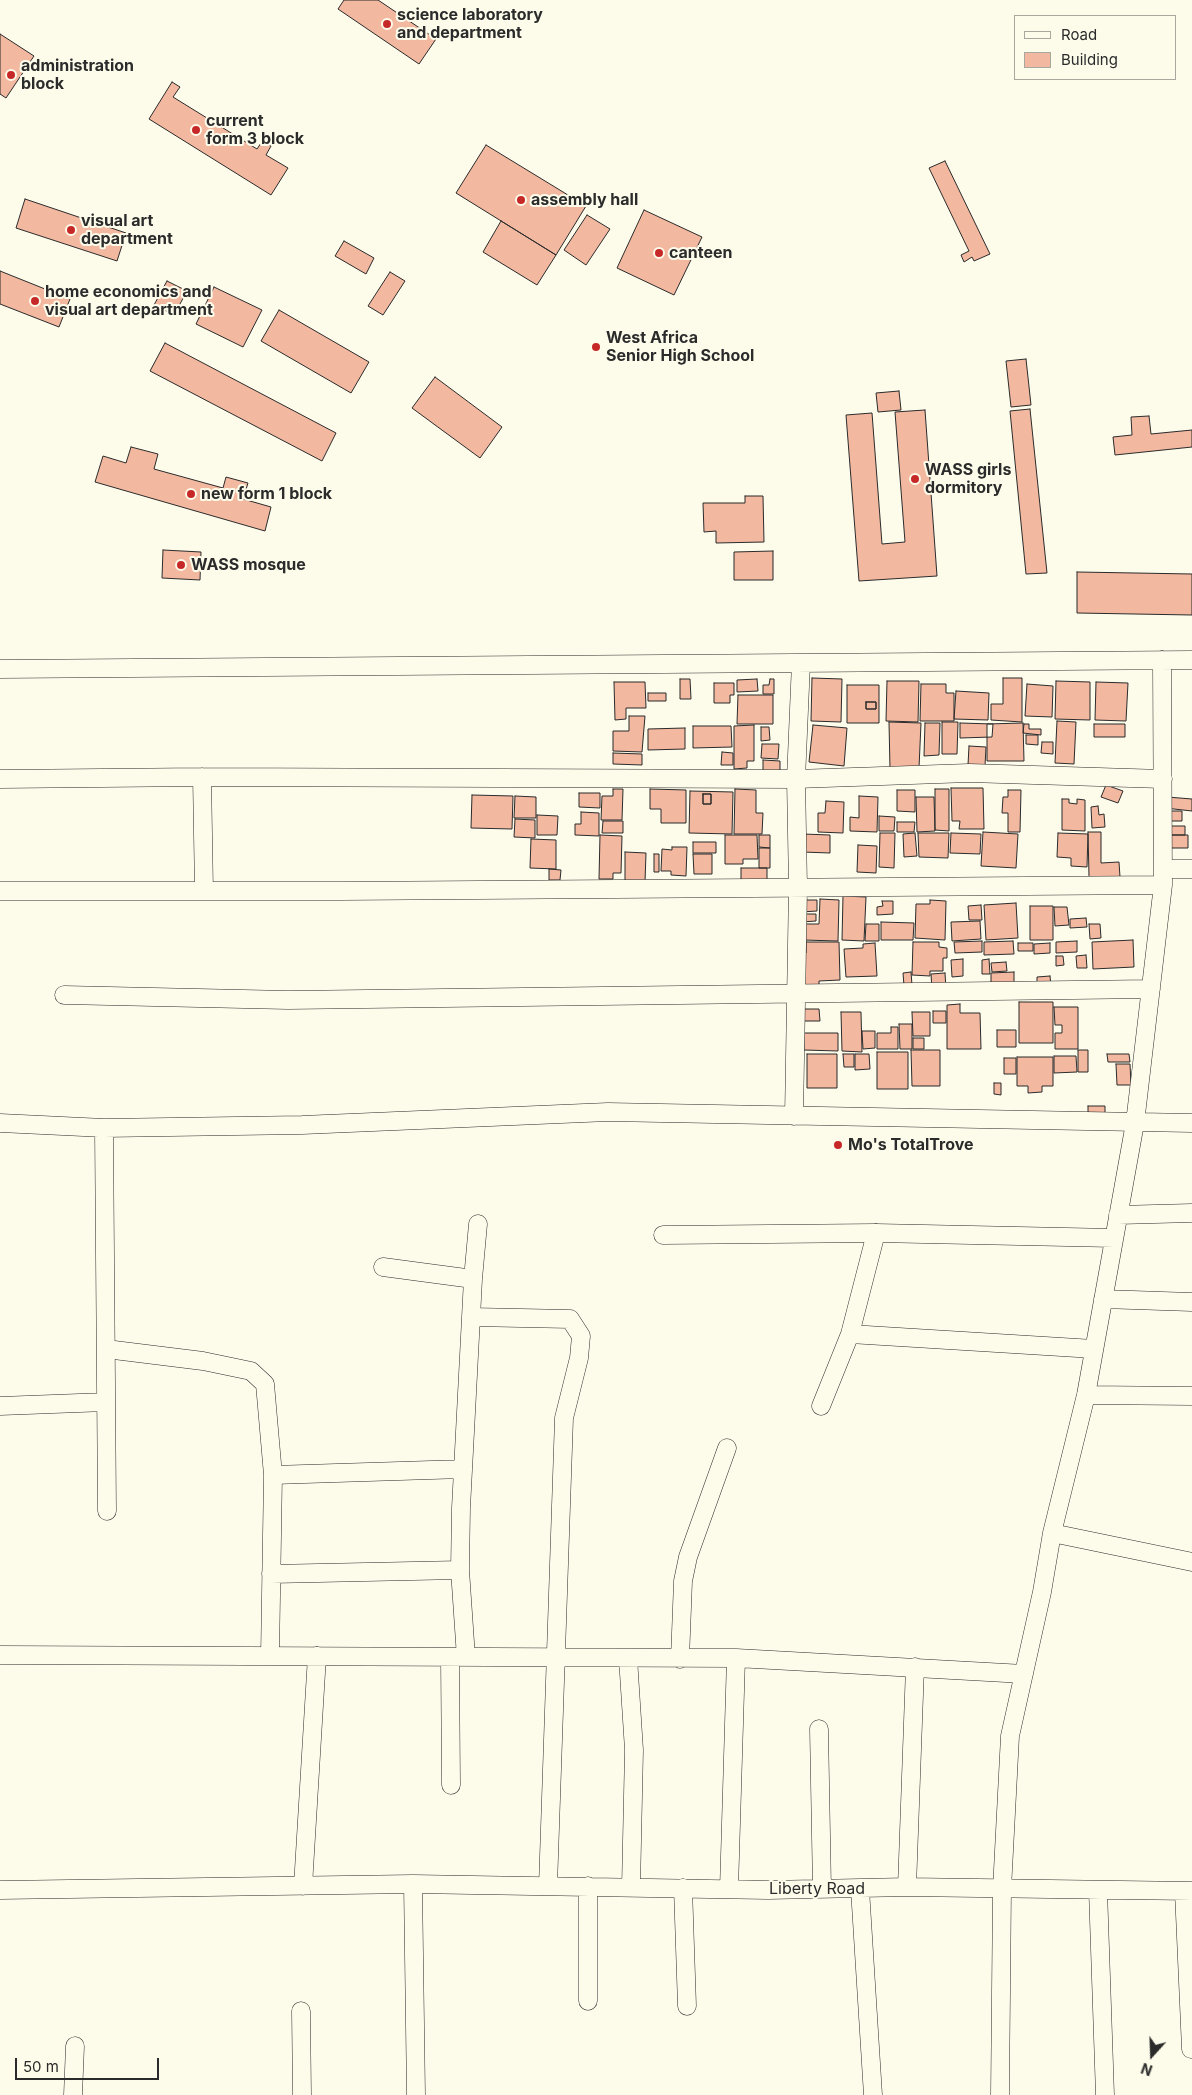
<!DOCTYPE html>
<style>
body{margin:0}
#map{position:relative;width:1192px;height:2095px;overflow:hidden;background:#fdfbea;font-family:Inter,sans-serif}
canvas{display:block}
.legend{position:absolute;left:1014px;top:15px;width:162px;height:65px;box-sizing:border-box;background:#fdfbea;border:1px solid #a9a89e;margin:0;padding:6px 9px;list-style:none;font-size:15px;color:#2b2b2b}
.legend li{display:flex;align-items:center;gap:10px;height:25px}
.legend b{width:25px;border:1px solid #a9a89e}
.north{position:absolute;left:1127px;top:2030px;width:50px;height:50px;-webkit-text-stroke:4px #fdfbea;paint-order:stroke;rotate:200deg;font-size:14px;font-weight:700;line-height:20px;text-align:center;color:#2b2b2b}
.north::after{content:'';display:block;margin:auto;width:18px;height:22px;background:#2b2b2b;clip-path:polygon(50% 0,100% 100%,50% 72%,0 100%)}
.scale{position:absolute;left:15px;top:2058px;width:144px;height:22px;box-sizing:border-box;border:2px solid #2b2b2b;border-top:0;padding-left:6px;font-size:15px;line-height:18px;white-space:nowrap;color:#2b2b2b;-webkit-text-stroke:4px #fdfbea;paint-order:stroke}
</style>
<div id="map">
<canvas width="1192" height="2095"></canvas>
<ul class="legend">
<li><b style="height:6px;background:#fdfbea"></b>Road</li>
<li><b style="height:14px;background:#f2b8a0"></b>Building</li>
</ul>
<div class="north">N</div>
<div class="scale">50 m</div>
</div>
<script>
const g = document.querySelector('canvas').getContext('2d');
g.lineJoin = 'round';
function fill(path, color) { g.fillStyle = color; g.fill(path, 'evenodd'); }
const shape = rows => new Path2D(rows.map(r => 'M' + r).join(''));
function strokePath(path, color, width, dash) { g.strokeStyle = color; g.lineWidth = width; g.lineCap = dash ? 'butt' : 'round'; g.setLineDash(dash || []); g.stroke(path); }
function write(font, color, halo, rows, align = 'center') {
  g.font = font + ' Inter,sans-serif'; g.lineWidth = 4; g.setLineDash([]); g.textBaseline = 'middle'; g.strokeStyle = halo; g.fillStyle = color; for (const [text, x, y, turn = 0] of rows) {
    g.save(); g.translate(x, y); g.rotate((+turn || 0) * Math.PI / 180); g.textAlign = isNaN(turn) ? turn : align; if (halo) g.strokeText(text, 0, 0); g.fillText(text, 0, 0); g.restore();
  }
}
const building = shape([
 [344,0,378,0,436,39,419,64,338,9,344,0],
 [0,34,34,56,6,98,0,94,0,34],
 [172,82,180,87,173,97,257,149,263,140,271,146,266,155,288,168,271,195,149,119,172,82],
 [486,145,586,206,556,255,456,193,486,145],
 [945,161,990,254,974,261,972,257,964,262,961,255,969,251,929,168,945,161],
 [25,199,126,233,117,261,16,228,25,199],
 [644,210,702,237,674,295,617,268,644,210],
 [587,215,610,229,586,265,564,250,587,215],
 [501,221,556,255,537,285,483,252,501,221],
 [344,241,374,258,366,274,335,256,344,241],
 [0,271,70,299,59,327,0,304,0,271],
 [390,272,405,281,383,315,368,306,390,272],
 [167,281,187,291,174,315,154,305,167,281],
 [214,287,262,310,243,347,196,324,214,287],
 [279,310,369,362,351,393,261,341,279,310],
 [165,343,336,433,322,461,150,371,165,343],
 [1026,359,1031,405,1011,407,1006,361,1026,359],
 [435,377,502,427,480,458,412,408,435,377],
 [899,391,901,410,878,412,876,393,899,391],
 [1030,409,1047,573,1026,574,1010,411,1030,409],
 [925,410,937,576,859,581,846,415,872,413,882,544,905,542,895,412,925,410],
 [1149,416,1151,434,1192,430,1192,447,1115,455,1113,437,1132,435,1131,417,1149,416],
 [131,447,158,454,154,469,223,488,226,477,248,483,243,499,271,507,265,531,95,482,103,456,126,463,131,447],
 [745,496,763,496,764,542,716,543,716,531,704,532,703,503,745,503,745,496],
 [163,550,201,552,200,580,162,578,163,550],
 [773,551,773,580,734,580,734,552,773,551],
 [1077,572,1192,574,1192,615,1077,613,1077,572],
 [812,678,842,679,841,722,811,721,812,678],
 [1003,678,1022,678,1022,722,991,720,991,704,1003,704,1003,678],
 [680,679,690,679,691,699,680,699,680,679],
 [757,679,758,691,737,692,737,680,757,679],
 [770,679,774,679,774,694,763,694,763,685,769,685,770,679],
 [887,681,919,681,918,722,886,721,887,681],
 [1056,681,1090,682,1090,720,1055,719,1056,681],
 [614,682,645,682,646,708,626,708,626,719,615,720,614,682],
 [1096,682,1128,683,1126,721,1095,720,1096,682],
 [714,683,734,683,734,695,730,695,730,703,714,703,714,683],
 [921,684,946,684,946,693,954,693,954,721,920,721,921,684],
 [1027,684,1053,686,1052,717,1025,716,1027,684],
 [847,685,879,685,879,723,847,723,847,685],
 [866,702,876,702,876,709,866,709,866,702],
 [956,691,989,693,988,720,954,719,956,691],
 [648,693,666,693,666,701,648,701,648,693],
 [738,695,773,695,773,724,737,724,738,695],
 [866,702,876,702,876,709,866,709,866,702],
 [629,716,645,716,642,752,613,751,613,731,629,731,629,716],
 [1057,721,1076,722,1074,764,1055,763,1057,721],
 [889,722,921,723,919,768,890,769,889,722],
 [942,722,958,722,957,754,942,754,942,722],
 [925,723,940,723,939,755,924,756,925,723],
 [960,723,993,724,992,737,960,738,960,723],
 [1023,723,1024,761,987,761,987,724,1023,723],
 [1024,724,1029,724,1029,729,1041,729,1041,735,1023,733,1024,724],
 [1094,724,1125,724,1125,737,1094,737,1094,724],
 [754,725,754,761,747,761,747,768,734,769,734,726,754,725],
 [813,725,847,728,844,766,809,762,813,725],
 [693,726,731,726,732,747,693,748,693,726],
 [761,727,769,727,770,740,761,741,761,727],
 [685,728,685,749,648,750,648,729,685,728],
 [1026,735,1038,735,1038,745,1026,744,1026,735],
 [1042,742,1053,742,1053,754,1041,753,1042,742],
 [762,744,779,744,778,759,761,758,762,744],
 [969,746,986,747,985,766,968,765,969,746],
 [722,752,733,753,733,765,721,765,722,752],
 [613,753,642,754,642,765,613,764,613,753],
 [763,760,780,761,780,774,763,774,763,760],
 [1106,785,1123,791,1118,803,1101,797,1106,785],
 [951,788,983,788,984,829,959,829,960,821,952,821,951,788],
 [613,789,623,789,622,820,601,820,602,796,613,796,613,789],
 [650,789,686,790,686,823,661,823,661,809,650,809,650,789],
 [735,789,756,790,756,813,763,813,762,834,734,834,735,789],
 [935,789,949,789,949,831,935,830,935,789],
 [897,790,915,790,915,812,897,811,897,790],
 [1008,790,1021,790,1020,832,1008,832,1008,813,1002,813,1003,797,1008,797,1008,790],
 [690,791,733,792,732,834,689,833,690,791],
 [703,794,711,794,711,804,703,804,703,794],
 [579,793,600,793,600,808,579,807,579,793],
 [703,794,711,794,711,804,703,804,703,794],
 [472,795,513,796,512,829,471,828,472,795],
 [515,796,536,797,536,818,514,818,515,796],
 [859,796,878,797,877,832,850,831,850,817,859,818,859,796],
 [916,797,934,797,935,831,917,832,916,797],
 [1167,797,1192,799,1192,811,1165,808,1167,797],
 [1062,799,1069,799,1069,803,1077,804,1077,799,1085,800,1085,831,1062,830,1062,799],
 [826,801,844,802,843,833,818,832,818,813,825,813,826,801],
 [1098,806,1099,815,1104,814,1105,827,1092,828,1091,807,1098,806],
 [1168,811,1182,811,1182,821,1168,821,1168,811],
 [581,812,599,813,599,836,575,835,575,824,581,824,581,812],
 [537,815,558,816,557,835,537,835,537,815],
 [879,816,895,817,894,831,879,831,879,816],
 [515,819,535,820,535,838,514,837,515,819],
 [603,821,623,821,623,833,602,833,603,821],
 [897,822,915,822,914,832,897,832,897,822],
 [1170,826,1185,826,1185,835,1170,835,1170,826],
 [983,832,1018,834,1016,868,981,866,983,832],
 [1088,832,1101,832,1101,863,1119,862,1120,877,1089,877,1088,832],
 [880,833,895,833,894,868,879,867,880,833],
 [915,833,917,856,904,857,903,834,915,833],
 [918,833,949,833,948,858,919,857,918,833],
 [951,833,981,834,980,854,950,853,951,833],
 [1058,833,1088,834,1087,867,1071,866,1071,858,1057,857,1058,833],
 [803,834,830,835,830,853,802,852,803,834],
 [600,835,622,836,621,873,613,873,613,879,599,879,600,835],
 [725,835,757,835,758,859,743,859,743,864,725,864,725,835],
 [759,835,770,835,770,848,759,847,759,835],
 [1169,835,1188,835,1188,848,1170,848,1169,835],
 [531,839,556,840,556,869,530,868,531,839],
 [693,842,716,842,716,853,693,853,693,842],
 [858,845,877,846,876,873,857,872,858,845],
 [672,847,687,847,686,876,671,875,671,871,661,871,662,849,672,850,672,847],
 [759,848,770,848,770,868,759,868,759,848],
 [625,852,646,853,645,882,625,881,625,852],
 [654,854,659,854,659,872,654,872,654,854],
 [693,854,712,854,712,874,694,874,693,854],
 [741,868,767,868,767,880,741,880,741,868],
 [549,869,561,870,560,880,549,880,549,869],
 [843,896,866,897,864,941,842,940,843,896],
 [820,899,839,900,838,941,803,940,804,924,819,924,820,899],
 [805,900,817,900,817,911,801,912,805,900],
 [930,900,946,901,945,940,915,938,916,904,930,904,930,900],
 [882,901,893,901,893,914,877,915,877,907,883,906,882,901],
 [1016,903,1018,938,986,940,984,905,1016,903],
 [981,905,982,920,969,920,968,906,981,905],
 [1030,906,1053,906,1053,940,1030,940,1030,906],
 [1054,907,1067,907,1069,925,1055,926,1054,907],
 [802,914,816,914,816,921,802,922,802,914],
 [1086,918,1087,927,1070,928,1070,919,1086,918],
 [980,921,981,939,952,941,951,922,980,921],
 [881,922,914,923,913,940,881,940,881,922],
 [866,924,879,924,879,941,865,941,866,924],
 [1089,924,1100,924,1101,938,1090,939,1089,924],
 [1133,940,1134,967,1093,969,1092,942,1133,940],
 [982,941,982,952,955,953,954,942,982,941],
 [1013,941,1014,954,984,955,984,942,1013,941],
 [1077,941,1077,952,1056,953,1056,942,1077,941],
 [806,942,839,942,840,980,819,981,819,986,803,986,802,953,806,953,806,942],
 [913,942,939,942,939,947,947,948,947,958,943,958,943,971,930,971,930,976,912,975,913,942],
 [875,943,877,976,846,977,844,949,863,948,863,944,875,943],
 [1018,943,1033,943,1033,951,1018,951,1018,943],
 [1050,943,1050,953,1034,954,1034,944,1050,943],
 [1086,955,1087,968,1077,968,1076,956,1086,955],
 [1056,956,1063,956,1064,965,1056,966,1056,956],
 [963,959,963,976,952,977,951,960,963,959],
 [989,959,990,974,982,974,982,960,989,959],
 [1006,962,1007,971,992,972,991,963,1006,962],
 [911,972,912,985,904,986,903,973,911,972],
 [1014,972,1014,986,991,986,991,973,1014,972],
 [945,973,946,989,932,990,931,974,945,973],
 [1050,976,1051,986,1037,986,1037,977,1050,976],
 [1019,1002,1053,1002,1053,1043,1019,1043,1019,1002],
 [960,1004,960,1013,980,1013,981,1049,947,1049,947,1005,960,1004],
 [1054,1007,1078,1007,1078,1049,1055,1049,1055,1033,1062,1033,1062,1025,1055,1025,1054,1007],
 [803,1009,819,1009,820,1021,803,1021,803,1009],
 [933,1011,946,1011,946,1023,933,1023,933,1011],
 [841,1012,861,1012,862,1052,842,1051,841,1012],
 [912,1012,930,1012,930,1036,913,1036,912,1012],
 [899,1024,912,1024,912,1049,900,1049,899,1024],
 [891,1027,898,1027,898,1049,877,1049,877,1033,891,1033,891,1027],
 [997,1030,1016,1030,1016,1047,997,1047,997,1030],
 [862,1031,875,1031,875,1048,863,1049,862,1031],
 [804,1033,838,1033,838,1051,804,1050,804,1033],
 [913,1038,924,1038,924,1049,913,1049,913,1038],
 [911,1050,940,1050,940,1086,912,1086,911,1050],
 [1078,1050,1088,1050,1088,1072,1078,1072,1078,1050],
 [877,1052,908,1052,908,1089,877,1089,877,1052],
 [807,1054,837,1054,837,1088,807,1088,807,1054],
 [843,1054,854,1054,854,1067,844,1067,843,1054],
 [855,1054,869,1054,870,1069,855,1070,855,1054],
 [1107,1054,1129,1054,1130,1062,1108,1062,1107,1054],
 [1054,1056,1076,1056,1077,1072,1054,1073,1054,1056],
 [1017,1057,1053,1057,1053,1086,1042,1086,1042,1092,1028,1093,1028,1086,1017,1086,1017,1057],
 [1004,1058,1016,1058,1016,1074,1004,1074,1004,1058],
 [1116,1064,1130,1064,1131,1085,1117,1085,1116,1064],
 [994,1083,1001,1083,1001,1095,994,1094,994,1083],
 [1088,1106,1105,1106,1105,1113,1088,1114,1088,1106]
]);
fill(building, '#f2b8a0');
strokePath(building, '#2b2b2b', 1);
const minor = shape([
 [0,669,1192,660],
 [202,777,204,891],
 [0,779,202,777,796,779,969,773,1163,779],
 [1163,869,1192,869],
 [0,891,341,891,1163,885],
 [64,995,288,1000,1151,989],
 [794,1116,798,887,796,779,801,663],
 [0,1123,104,1128,302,1125,608,1112,1192,1123],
 [104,1128,107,1511],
 [1118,1215,1192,1213],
 [663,1235,876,1233,1114,1238],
 [383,1267,473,1279],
 [1103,1299,1192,1302],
 [472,1317,570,1319,581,1336,579,1358,564,1418,548,1886],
 [850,1334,1094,1349],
 [106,1349,203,1361,251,1371,265,1384,273,1475,270,1656],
 [1086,1395,1192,1396],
 [0,1406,106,1402],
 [821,1406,850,1334,876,1233],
 [273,1475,463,1469],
 [1052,1533,1192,1562],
 [271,1574,460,1570],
 [0,1655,736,1658,1024,1674],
 [450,1657,451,1785],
 [466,1657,460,1570,461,1508,473,1279,478,1224],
 [628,1658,634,1750,631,1887],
 [680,1659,683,1581,688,1557,727,1448],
 [819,1729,822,1889],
 [413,1884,416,2095],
 [303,1886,317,1656],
 [588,1886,588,2001],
 [907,1887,915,1667],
 [683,1888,687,2006],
 [729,1889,736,1658],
 [860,1889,873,2095],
 [0,1890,413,1884,768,1890,907,1887,1192,1891],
 [1098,1890,1105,2095],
 [1184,1891,1191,2049],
 [301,2011,302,2095],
 [73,2095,75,2046],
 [1000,2095,1002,1889,1010,1736,1042,1592,1052,1533,1086,1395,1135,1123,1163,885,1162,660]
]);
strokePath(minor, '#2b2b2b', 19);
strokePath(minor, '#fdfbea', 18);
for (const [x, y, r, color] of [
 [387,24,5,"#c62828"],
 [11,75,5,"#c62828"],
 [196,130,5,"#c62828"],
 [521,200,5,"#c62828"],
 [71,230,5,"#c62828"],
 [659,253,5,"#c62828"],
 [35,301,5,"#c62828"],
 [596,347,5,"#c62828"],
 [915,479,5,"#c62828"],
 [191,494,5,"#c62828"],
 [181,565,5,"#c62828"],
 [838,1145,5,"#c62828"]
]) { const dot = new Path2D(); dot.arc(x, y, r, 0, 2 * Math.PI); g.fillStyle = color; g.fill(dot); strokePath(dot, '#fdfbea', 2); }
write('bold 16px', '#2b2b2b', '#fdfbea', [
 ["science laboratory",397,15],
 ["and department",397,33],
 ["administration",21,66],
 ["block",21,84],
 ["current",206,121],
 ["form 3 block",206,139],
 ["assembly hall",531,200],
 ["visual art",81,221],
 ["department",81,239],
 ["canteen",669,253],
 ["home economics and",45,292],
 ["visual art department",45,310],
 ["West Africa",606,338],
 ["Senior High School",606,356],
 ["WASS girls",925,470],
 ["dormitory",925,488],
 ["new form 1 block",201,494],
 ["WASS mosque",191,565],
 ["Mo's TotalTrove",848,1145]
], 'left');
write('16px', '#2b2b2b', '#fdfbea', [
 ["Liberty Road",817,1889]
]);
</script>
